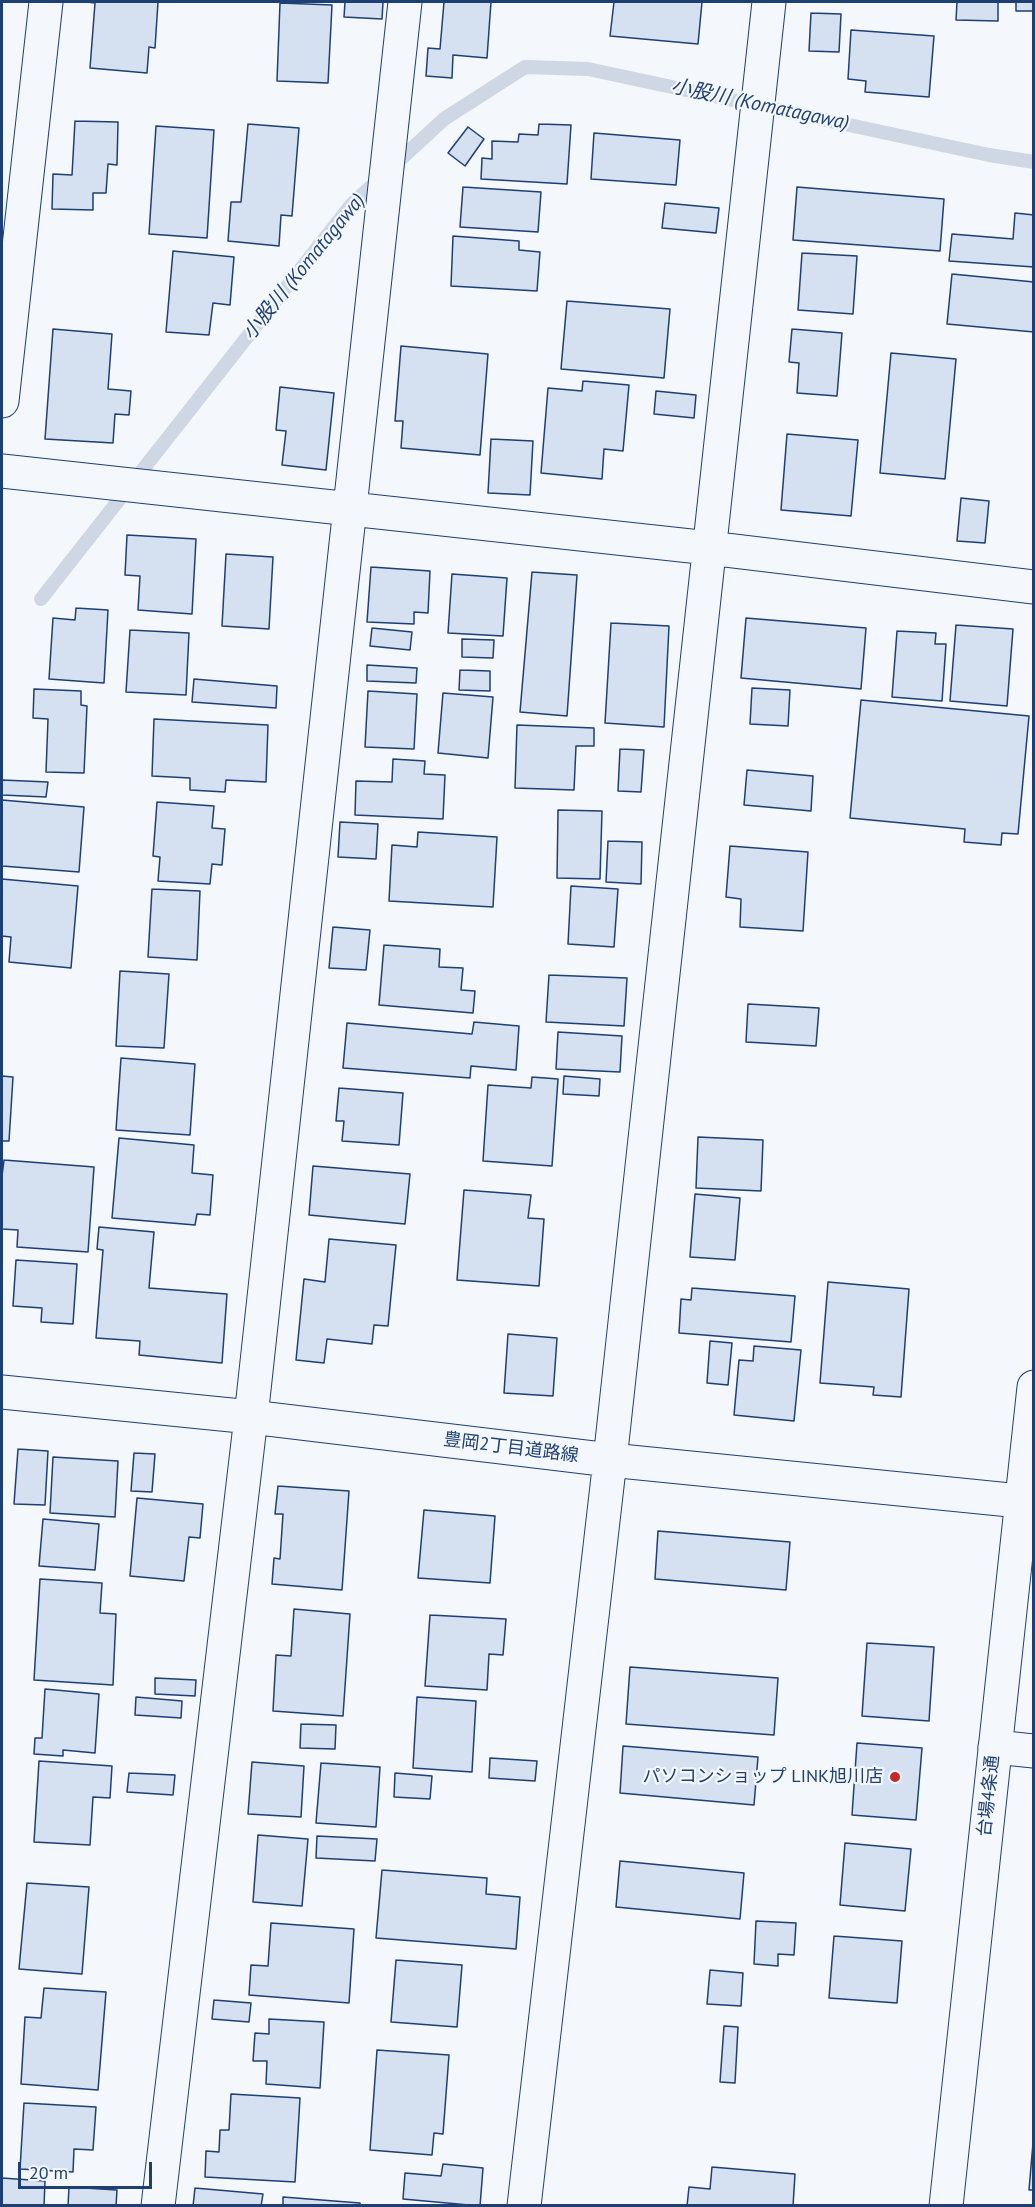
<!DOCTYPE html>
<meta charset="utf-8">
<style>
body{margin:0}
#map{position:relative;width:1035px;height:2207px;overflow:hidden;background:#f4f7fb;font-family:"PT Sans",sans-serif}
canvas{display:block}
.frame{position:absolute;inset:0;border:3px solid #1d3f73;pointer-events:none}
.scale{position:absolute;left:18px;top:2162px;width:134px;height:27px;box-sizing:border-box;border:3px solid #1d3f73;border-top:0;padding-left:8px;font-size:18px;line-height:21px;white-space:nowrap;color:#1d3f73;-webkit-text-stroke:4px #f4f7fb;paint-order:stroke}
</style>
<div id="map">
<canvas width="1035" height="2207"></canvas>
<div class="frame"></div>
<div class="scale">20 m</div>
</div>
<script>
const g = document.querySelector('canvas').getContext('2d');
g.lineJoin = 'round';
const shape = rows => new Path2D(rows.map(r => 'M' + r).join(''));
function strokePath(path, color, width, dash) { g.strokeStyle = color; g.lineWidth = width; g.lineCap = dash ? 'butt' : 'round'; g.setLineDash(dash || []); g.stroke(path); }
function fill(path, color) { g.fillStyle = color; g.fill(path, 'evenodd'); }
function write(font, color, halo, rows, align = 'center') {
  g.font = font + ' "PT Sans","Noto Sans JP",sans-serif'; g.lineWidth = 4.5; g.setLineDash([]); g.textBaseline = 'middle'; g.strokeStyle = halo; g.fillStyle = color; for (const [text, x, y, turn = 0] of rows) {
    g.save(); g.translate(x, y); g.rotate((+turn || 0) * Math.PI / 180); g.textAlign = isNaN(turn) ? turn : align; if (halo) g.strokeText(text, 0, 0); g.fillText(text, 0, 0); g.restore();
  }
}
strokePath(shape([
 [41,599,351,205,444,119,525,67,588,69,989,155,1034,162]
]), '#cfd7e4', 14);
const building = shape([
 [87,2,158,2,155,48,149,47,147,73,90,68,95,3,87,2],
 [345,2,383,2,382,19,344,17,345,2],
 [444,2,491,2,487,58,453,55,452,78,426,76,428,48,440,49,444,2],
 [614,2,702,2,698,44,610,36,614,2],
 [957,2,998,2,998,21,956,20,957,2],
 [1016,2,1034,2,1034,11,1016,11,1016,2],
 [280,3,332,5,328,83,277,81,280,3],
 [811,13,841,14,839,52,809,51,811,13],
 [851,30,934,36,929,97,865,92,866,81,848,79,851,30],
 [75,121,118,122,117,165,108,164,106,193,93,193,93,210,52,209,53,174,72,175,75,121],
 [248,124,299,128,292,216,281,215,279,246,228,241,231,202,241,202,248,124],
 [539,124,571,125,567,184,481,179,482,158,492,159,492,141,518,142,519,134,538,135,539,124],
 [156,126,214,130,207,238,149,234,156,126],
 [468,127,484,139,465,166,448,153,468,127],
 [594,133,680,140,676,185,591,179,594,133],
 [463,187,541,192,538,232,460,227,463,187],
 [797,187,944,199,940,251,793,240,797,187],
 [665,203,719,208,716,233,662,228,665,203],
 [1015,213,1034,215,1034,267,949,261,952,234,1013,239,1015,213],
 [453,236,519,241,519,250,540,252,537,291,451,286,453,236],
 [173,251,234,257,230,305,213,303,209,335,166,332,173,251],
 [802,253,857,256,853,314,798,310,802,253],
 [952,274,1034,282,1034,332,947,324,952,274],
 [567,301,670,309,664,378,561,369,567,301],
 [53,329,112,334,108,389,131,391,129,415,115,414,113,443,45,439,53,329],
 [792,329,842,333,837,396,797,393,799,363,789,362,792,329],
 [401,346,488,354,480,455,401,448,403,421,395,421,401,346],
 [891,353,956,359,945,479,880,473,891,353],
 [583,381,629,385,623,451,604,449,602,479,541,473,548,388,582,391,583,381],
 [280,387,334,393,326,470,282,465,286,431,276,430,280,387],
 [656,391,696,395,694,418,654,414,656,391],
 [787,434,858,440,851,516,781,510,787,434],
 [491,439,533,441,530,495,488,493,491,439],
 [961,498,989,501,985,543,957,541,961,498],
 [127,535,196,539,192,614,138,610,140,576,125,575,127,535],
 [226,554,273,557,269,629,222,626,226,554],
 [371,567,430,571,428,613,414,612,414,624,367,622,371,567],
 [532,572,577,575,567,716,520,712,532,572],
 [452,574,507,578,503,636,448,633,452,574],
 [76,608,108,610,104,683,49,679,53,618,75,620,76,608],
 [746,618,866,628,861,689,741,678,746,618],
 [611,623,669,626,664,727,605,723,611,623],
 [956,625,1013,629,1007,706,950,701,956,625],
 [372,628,412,632,410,650,370,646,372,628],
 [130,630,189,633,186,695,126,692,130,630],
 [897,631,936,633,935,644,946,644,942,701,892,697,897,631],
 [462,639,494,640,493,658,462,657,462,639],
 [367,665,417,668,416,683,367,681,367,665],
 [460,670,490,671,490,691,459,690,460,670],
 [194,679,277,686,276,708,192,702,194,679],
 [752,688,790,690,788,726,750,724,752,688],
 [34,689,81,691,81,705,87,706,84,773,46,772,48,719,33,718,34,689],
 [368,691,417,694,414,749,365,747,368,691],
 [443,693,493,697,488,758,438,753,443,693],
 [861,700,1029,716,1018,834,1002,833,1001,845,964,842,965,829,850,818,861,700],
 [154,719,268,725,266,782,226,780,225,792,190,790,190,778,152,776,154,719],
 [517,725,594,728,594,746,576,746,574,790,515,788,517,725],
 [620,749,644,750,641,792,618,791,620,749],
 [393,759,425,761,424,774,445,775,443,819,355,815,356,781,392,782,393,759],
 [747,770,813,776,811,811,744,805,747,770],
 [2,780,48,782,46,797,2,795,2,780],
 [2,800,84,807,79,872,2,866,2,800],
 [157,802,214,806,212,828,225,829,222,865,212,864,210,884,158,881,160,857,153,856,157,802],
 [558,810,602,811,600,879,557,878,558,810],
 [340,822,378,824,376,859,338,857,340,822],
 [418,832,497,837,493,907,389,901,392,845,417,847,418,832],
 [608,841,642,842,641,884,606,882,608,841],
 [730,846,808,852,803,931,740,927,741,899,726,897,730,846],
 [2,879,78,886,71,968,9,962,11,937,2,936,2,879],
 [571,886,618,889,614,947,568,944,571,886],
 [152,889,200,891,197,960,148,957,152,889],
 [333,927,370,930,366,970,329,968,333,927],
 [384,945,440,949,439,967,463,968,461,990,475,991,473,1013,379,1005,384,945],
 [120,971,169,974,164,1048,116,1046,120,971],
 [549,975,627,978,624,1026,546,1022,549,975],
 [748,1004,819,1008,816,1046,746,1042,748,1004],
 [474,1022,519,1026,516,1070,471,1066,470,1078,343,1068,347,1023,472,1034,474,1022],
 [558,1032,622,1036,620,1072,556,1069,558,1032],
 [121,1058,195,1064,190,1135,116,1130,121,1058],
 [2,1076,13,1077,9,1141,2,1141,2,1076],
 [564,1076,600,1079,599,1096,563,1094,564,1076],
 [532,1077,558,1079,552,1166,483,1161,488,1085,531,1088,532,1077],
 [339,1088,403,1093,399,1145,342,1141,344,1121,336,1121,339,1088],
 [698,1137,763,1140,761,1191,696,1188,698,1137],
 [119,1138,194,1145,192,1173,213,1175,210,1215,197,1214,195,1225,112,1218,119,1138],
 [4,1160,94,1167,88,1252,17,1247,18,1230,2,1229,2,1176,4,1160],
 [313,1166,410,1174,405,1224,309,1215,313,1166],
 [464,1190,531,1195,528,1218,544,1219,539,1286,457,1280,464,1190],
 [695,1194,740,1198,735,1260,690,1257,695,1194],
 [99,1227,154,1232,149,1288,227,1294,222,1363,139,1355,140,1341,96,1338,103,1250,97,1249,99,1227],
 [329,1239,396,1245,388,1326,374,1325,372,1344,327,1339,324,1363,296,1360,304,1279,325,1282,329,1239],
 [16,1260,77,1264,73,1324,41,1322,42,1308,13,1306,16,1260],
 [828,1282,909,1289,901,1397,873,1395,874,1387,820,1383,828,1282],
 [692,1288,795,1296,791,1342,679,1333,681,1299,691,1300,692,1288],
 [508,1334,557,1338,553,1396,504,1393,508,1334],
 [710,1341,732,1343,728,1385,707,1383,710,1341],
 [754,1346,801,1350,794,1421,734,1415,739,1360,753,1361,754,1346],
 [18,1449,48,1451,45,1505,14,1504,18,1449],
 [134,1453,155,1454,152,1492,131,1491,134,1453],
 [53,1457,118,1461,115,1517,50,1513,53,1457],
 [278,1486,349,1491,342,1590,272,1584,274,1558,280,1559,283,1514,275,1514,278,1486],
 [137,1498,203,1504,200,1538,189,1537,184,1581,130,1576,137,1498],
 [424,1510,495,1516,490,1583,418,1578,424,1510],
 [43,1519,99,1524,95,1570,39,1566,43,1519],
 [658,1531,790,1542,786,1590,655,1579,658,1531],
 [40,1579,102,1583,100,1613,116,1614,113,1685,34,1680,40,1579],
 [294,1609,350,1614,343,1716,273,1711,276,1655,291,1656,294,1609],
 [430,1615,506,1619,503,1655,489,1654,487,1690,425,1686,430,1615],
 [867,1643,934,1647,929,1721,862,1716,867,1643],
 [630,1667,778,1678,774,1735,626,1724,630,1667],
 [155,1678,196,1680,195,1696,155,1694,155,1678],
 [45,1689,99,1694,95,1753,63,1750,63,1756,34,1754,35,1738,42,1738,45,1689],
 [136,1697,182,1701,181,1718,135,1715,136,1697],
 [417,1697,476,1701,472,1772,413,1768,417,1697],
 [301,1724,336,1725,335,1749,300,1748,301,1724],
 [857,1743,922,1748,916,1820,852,1815,857,1743],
 [623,1746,758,1757,754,1805,620,1793,623,1746],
 [490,1758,537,1761,535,1781,489,1778,490,1758],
 [39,1761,112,1766,110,1798,93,1797,90,1845,34,1842,39,1761],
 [252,1762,304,1766,301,1817,248,1814,252,1762],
 [321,1763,380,1767,376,1827,316,1823,321,1763],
 [129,1773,175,1775,173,1795,127,1792,129,1773],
 [395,1773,432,1776,430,1799,394,1797,395,1773],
 [258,1835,308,1839,302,1906,253,1902,258,1835],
 [317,1836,377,1839,375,1861,316,1858,317,1836],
 [845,1843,911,1849,905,1911,840,1905,845,1843],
 [620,1861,744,1873,740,1919,616,1907,620,1861],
 [382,1870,487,1878,486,1894,520,1897,516,1949,376,1938,382,1870],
 [27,1883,89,1887,82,1974,19,1969,27,1883],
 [756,1921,796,1923,794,1955,778,1954,778,1966,754,1964,756,1921],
 [271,1923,354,1929,349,2003,249,1995,251,1965,268,1966,271,1923],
 [834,1936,902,1941,897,2003,829,1998,834,1936],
 [396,1960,462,1965,457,2027,391,2022,396,1960],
 [710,1970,743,1973,741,2006,707,2004,710,1970],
 [44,1988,106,1992,98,2090,21,2084,25,2017,41,2018,44,1988],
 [214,2000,251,2003,249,2022,212,2019,214,2000],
 [269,2019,324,2022,320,2088,266,2084,267,2061,253,2061,255,2033,269,2034,269,2019],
 [724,2026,738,2027,735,2083,720,2082,724,2026],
 [377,2050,449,2055,443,2134,434,2133,432,2155,370,2150,377,2050],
 [231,2094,300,2098,295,2182,205,2177,206,2151,219,2152,220,2130,229,2130,231,2094],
 [24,2103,96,2107,93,2150,74,2149,73,2172,20,2169,24,2103],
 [1034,2131,1034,2190,1029,2190,1034,2131],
 [443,2164,483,2168,480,2206,403,2199,405,2173,441,2176,443,2164],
 [712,2167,795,2174,793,2206,687,2206,689,2187,710,2189,712,2167],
 [2,2178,45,2181,44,2206,2,2206,2,2178],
 [69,2187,117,2190,116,2206,68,2206,69,2187],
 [195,2188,263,2194,261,2206,193,2206,195,2188],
 [283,2197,360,2203,360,2206,283,2206,283,2197]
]);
fill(building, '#d5e0f0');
strokePath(building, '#1d3f73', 1.5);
const minor = shape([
 [2,401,46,2],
 [2,471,709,548,1034,587],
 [2,1392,251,1417,610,1460,1020,1501],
 [995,1747,1034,1751],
 [158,2206,251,1417,405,2],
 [524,2206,610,1460,769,2]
]);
const tertiary = shape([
 [946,2206,1034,1387]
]);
strokePath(minor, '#1d3f73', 35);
strokePath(tertiary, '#1d3f73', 35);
strokePath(minor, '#f4f7fb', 33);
strokePath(tertiary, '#f4f7fb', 33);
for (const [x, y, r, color] of [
 [895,1777,6,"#c62828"]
]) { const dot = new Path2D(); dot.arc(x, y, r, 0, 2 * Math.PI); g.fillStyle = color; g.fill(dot); strokePath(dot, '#f4f7fb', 2); }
write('18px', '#1d3f73', '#f4f7fb', [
 ["豊岡2丁目道路線",511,1448,7],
 ["台場4条通",989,1796,-84]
]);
write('18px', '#1d3f73', '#f4f7fb', [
 ["パソコンショップ LINK旭川店",883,1777]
], 'right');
write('italic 20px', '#1d3f73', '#f4f7fb', [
 ["小股川 (Komatagawa)",760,105,12],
 ["小股川 (Komatagawa)",304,267,-51]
]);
</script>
